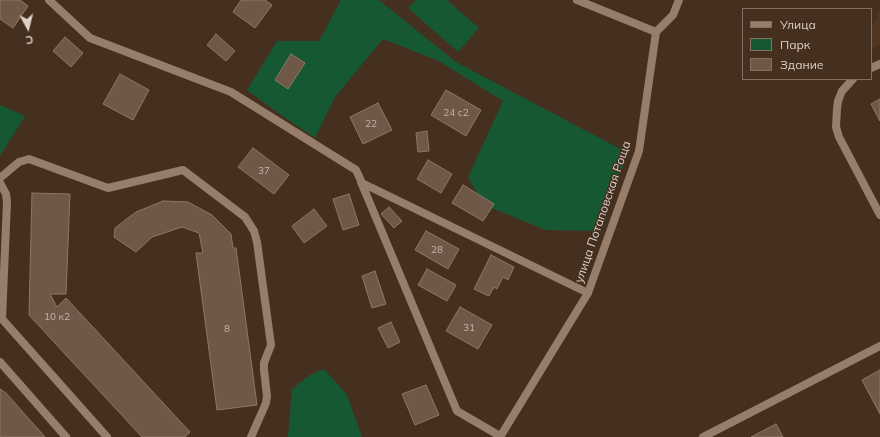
<!DOCTYPE html>
<meta charset="utf-8">
<style>
body{margin:0}
#map{position:relative;width:880px;height:437px;overflow:hidden;background:#453020;font-family:Mulish,sans-serif}
canvas{display:block}
.legend{position:absolute;left:742px;top:8px;width:130px;height:72px;box-sizing:border-box;background:#453020;border:1px solid #837063;margin:0;padding:5px 7px;list-style:none;font-size:12px;color:#dfd1c8}
.legend li{display:flex;align-items:center;gap:8px;height:20px}
.legend b{width:20px;border:1px solid #837063}
.north{position:absolute;left:8px;top:8px;width:40px;height:40px;-webkit-text-stroke:3px #453020;paint-order:stroke;rotate:173deg;font-size:11px;font-weight:700;line-height:16px;text-align:center;color:#dfd1c8}
.north::after{content:'';display:block;margin:auto;width:14px;height:18px;background:#dfd1c8;clip-path:polygon(50% 0,100% 100%,50% 72%,0 100%)}
</style>
<div id="map">
<canvas width="880" height="437"></canvas>
<ul class="legend">
<li><b style="height:5px;background:#967e6b"></b>Улица</li>
<li><b style="height:11px;background:#155832"></b>Парк</li>
<li><b style="height:11px;background:#6f5847"></b>Здание</li>
</ul>
<div class="north">С</div>
</div>
<script>
const g = document.querySelector('canvas').getContext('2d');
g.lineJoin = 'round';
function fill(path, color) { g.fillStyle = color; g.fill(path, 'evenodd'); }
const shape = rows => new Path2D(rows.map(r => 'M' + r).join(''));
function strokePath(path, color, width, dash) { g.strokeStyle = color; g.lineWidth = width; g.lineCap = dash ? 'butt' : 'round'; g.setLineDash(dash || []); g.stroke(path); }
function write(font, color, halo, rows, align = 'center') {
  g.font = font + ' Mulish,sans-serif'; g.lineWidth = 3; g.setLineDash([]); g.textBaseline = 'middle'; g.strokeStyle = halo; g.fillStyle = color; for (const [text, x, y, turn = 0] of rows) {
    g.save(); g.translate(x, y); g.rotate((+turn || 0) * Math.PI / 180); g.textAlign = isNaN(turn) ? turn : align; if (halo) g.strokeText(text, 0, 0); g.fillText(text, 0, 0); g.restore();
  }
}
fill(shape([
 [880,10,880,45,871,50,871,29]
]), '#513722');
fill(shape([
 [341,0,379,0,456,62,628,153,598,231,546,230,484,205,468,177,503,101,439,61,383,39,335,97,315,138,281,115,247,90,277,41,319,41],
 [416,0,447,0,479,28,458,52,408,8],
 [0,105,25,116,0,156],
 [324,369,347,395,362,437,288,437,292,389,310,375]
]), '#155832');
const building = shape([
 [0,0,20,0,28,6,13,28,0,19,0,0],
 [241,0,265,0,272,5,255,28,233,12,241,0],
 [216,34,235,51,226,61,207,45,216,34],
 [65,37,83,53,71,67,53,51,65,37],
 [291,54,305,63,288,89,275,80,291,54],
 [120,74,149,90,133,120,103,104,120,74],
 [446,90,481,110,466,136,431,115,446,90],
 [880,99,880,121,871,104,880,99],
 [378,103,392,130,363,144,350,117,378,103],
 [427,131,429,151,418,152,416,133,427,131],
 [253,148,289,175,274,194,238,167,253,148],
 [428,160,452,174,441,193,417,179,428,160],
 [463,185,494,204,483,221,452,203,463,185],
 [32,193,70,194,66,294,50,294,57,307,66,298,190,432,185,437,142,437,29,315,32,193],
 [349,194,359,225,343,230,333,199,349,194],
 [163,201,188,202,212,215,231,234,233,248,236,248,257,405,217,410,196,253,203,253,199,233,182,227,152,237,136,252,114,237,115,228,136,212,163,201],
 [389,207,402,221,394,228,381,214,389,207],
 [314,209,327,226,304,243,292,226,314,209],
 [426,231,459,249,448,269,415,250,426,231],
 [491,255,514,267,508,280,503,277,497,289,494,287,489,296,474,289,491,255],
 [427,269,456,285,447,301,418,285,427,269],
 [375,271,386,304,372,308,362,276,375,271],
 [460,307,492,325,478,349,446,331,460,307],
 [391,322,400,342,388,348,378,328,391,322],
 [880,370,880,414,862,380,880,370],
 [426,385,439,415,415,425,402,394,426,385],
 [0,389,6,393,45,437,0,437,0,389],
 [776,424,783,437,751,437,776,424]
]);
fill(building, '#6f5847');
strokePath(building, '#8f7765', 1);
strokePath(shape([
 [49,0,90,38,231,92,356,170,362,183,588,293],
 [656,32,673,15,679,0],
 [361,182,457,411,500,436],
 [0,183,6,194,7,202,2,319],
 [0,362,66,437]
]), '#967e6b', 8);
strokePath(shape([
 [871,68,880,64],
 [853,79,842,91,838,101,837,109,836,127,839,137,880,215],
 [0,178,19,162,29,159,108,188,183,170,245,217,254,231,257,242,271,345,264,363,264,370,267,396,266,403,251,437],
 [0,318,2,319,107,437],
 [500,437,588,293,639,151,656,32,577,0],
 [703,437,880,346]
]), '#967e6b', 8);
write('10px', '#c3b3a8', null, [
 ["24 с2",456,113],
 ["22",371,124],
 ["37",264,171],
 ["28",437,250],
 ["10 к2",57,317],
 ["31",469,328],
 ["8",227,329]
]);
write('12px', '#dfd1c8', '#453020', [
 ["улица Потаповская Роща",603,212,-71]
]);
</script>
